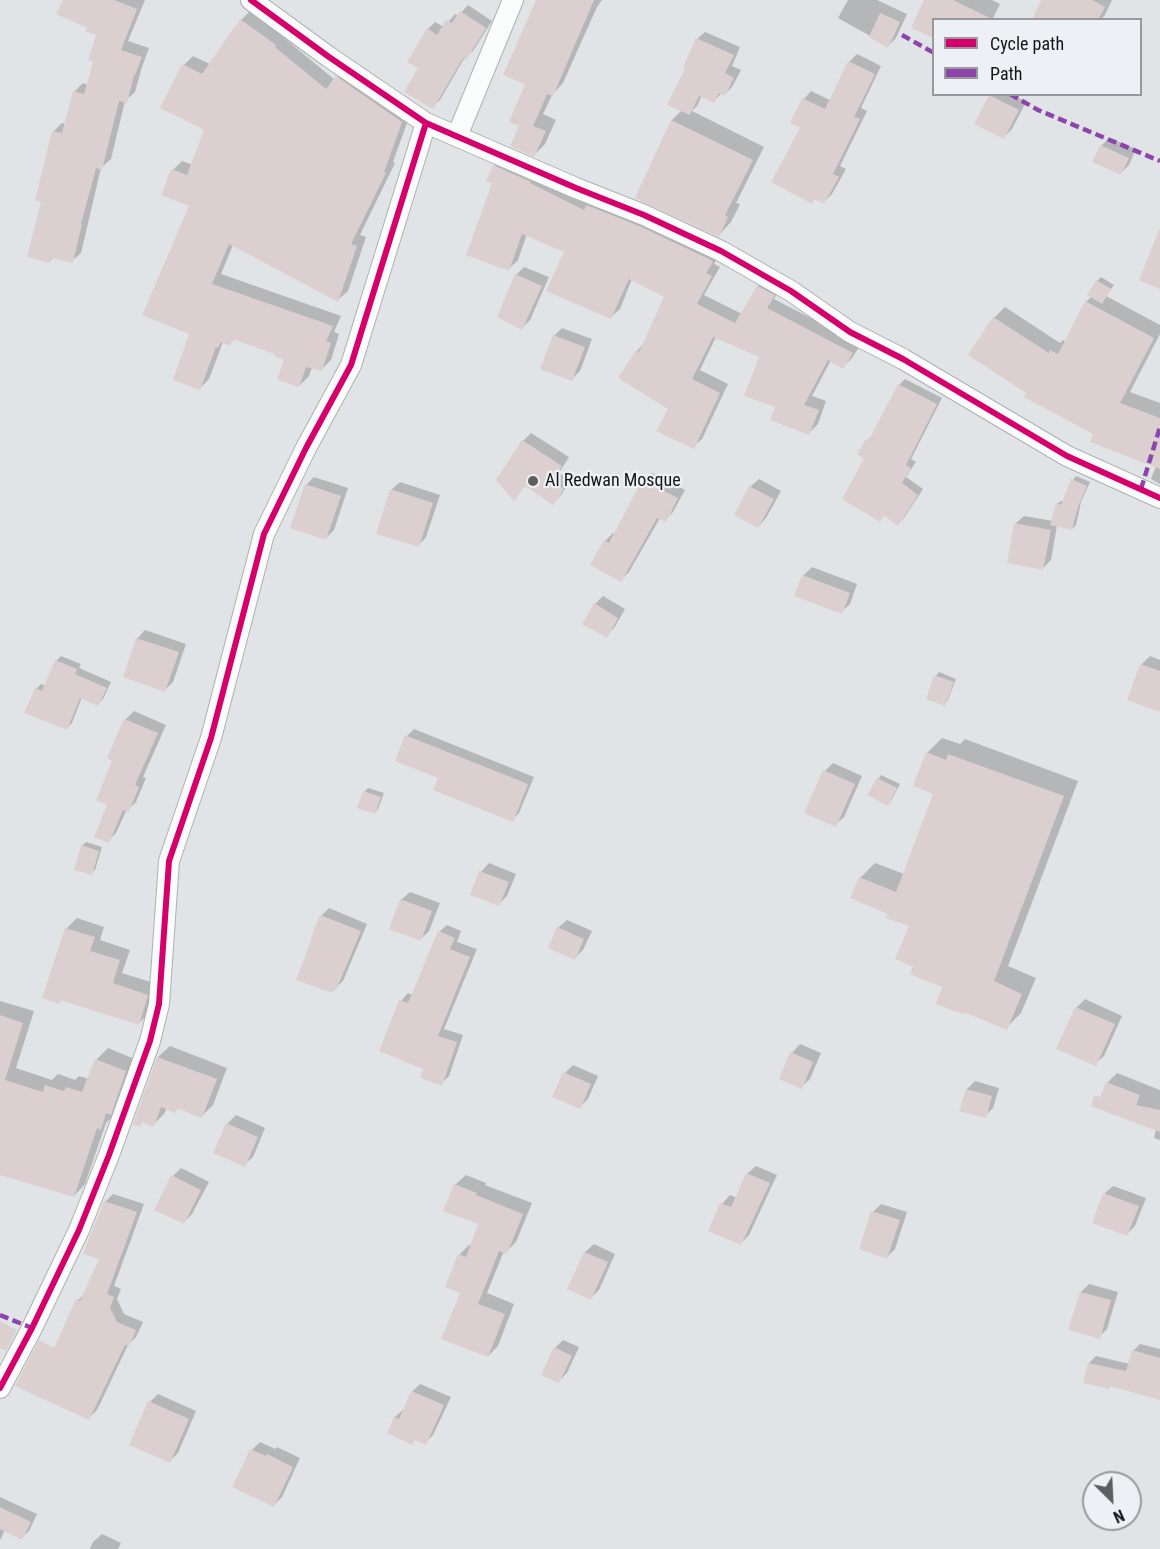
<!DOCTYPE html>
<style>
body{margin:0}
#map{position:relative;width:1160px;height:1549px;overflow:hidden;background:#e1e4e6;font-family:"Roboto Condensed",sans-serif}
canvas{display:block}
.legend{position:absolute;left:932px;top:18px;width:210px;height:78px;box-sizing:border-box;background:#edf1f5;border:2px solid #97999c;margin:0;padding:8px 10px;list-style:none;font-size:18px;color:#151617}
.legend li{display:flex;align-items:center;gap:12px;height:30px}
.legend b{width:30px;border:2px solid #97999c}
.north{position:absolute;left:1082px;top:1471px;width:60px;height:60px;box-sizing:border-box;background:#edf1f5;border:2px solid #97999c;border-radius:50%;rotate:156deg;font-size:16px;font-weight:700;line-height:24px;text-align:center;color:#151617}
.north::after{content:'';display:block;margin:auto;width:21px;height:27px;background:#5c5e5f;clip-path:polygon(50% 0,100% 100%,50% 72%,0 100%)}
</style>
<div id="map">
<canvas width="1160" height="1549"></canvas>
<ul class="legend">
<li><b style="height:8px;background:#d6006c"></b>Cycle path</li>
<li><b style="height:8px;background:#8e44ad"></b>Path</li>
</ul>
<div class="north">N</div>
</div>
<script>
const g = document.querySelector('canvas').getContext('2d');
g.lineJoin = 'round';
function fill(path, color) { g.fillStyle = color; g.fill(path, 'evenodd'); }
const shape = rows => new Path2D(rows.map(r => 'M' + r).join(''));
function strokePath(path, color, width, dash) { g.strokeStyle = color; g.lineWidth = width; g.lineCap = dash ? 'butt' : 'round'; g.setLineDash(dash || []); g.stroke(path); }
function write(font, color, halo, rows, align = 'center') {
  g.font = font + ' "Roboto Condensed",sans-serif'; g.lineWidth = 4.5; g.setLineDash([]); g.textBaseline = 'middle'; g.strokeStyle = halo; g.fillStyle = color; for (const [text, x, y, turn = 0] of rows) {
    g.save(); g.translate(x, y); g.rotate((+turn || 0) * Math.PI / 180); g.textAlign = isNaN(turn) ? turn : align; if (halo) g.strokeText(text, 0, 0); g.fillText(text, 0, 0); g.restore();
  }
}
fill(shape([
 [64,0,145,0,128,41,149,48,142,67,135,92,125,101,111,159,101,168,81,253,72,261,54,257,50,261,42,200,53,132,62,123,66,124,74,92,83,83,88,85,95,61,98,34,89,27],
 [544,0,602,0,597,7,563,83,552,95,543,114,556,120,545,144,534,155,521,125,527,83],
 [848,0,877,0,907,14,896,38,888,46,838,18],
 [926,0,992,0,1000,4,992,20,934,20,934,37,913,27],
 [1043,0,1112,0,1105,15,1100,20,1037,20],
 [468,5,492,21,473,51,465,57,440,100,432,107,420,68,428,29,435,22,444,27,455,14,458,16],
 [250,11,284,35,283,37,335,80,346,68,411,112,393,162,395,163,360,235,366,237,348,291,338,300,233,245,221,274,341,316,334,332,339,334,331,360,321,370,312,367,309,376,299,386,286,359,276,353,235,338,229,344,223,342,209,379,200,388,191,334,191,205,173,170,182,161,193,165,206,129,184,65,193,56,210,64,241,20],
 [705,32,740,47,732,66,741,70,732,87,725,94,722,93,714,101,702,95,697,106,692,111,764,147,736,203,740,204,731,222,719,235,637,198,672,120,682,110,687,67,697,39],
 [857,54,881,66,861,108,867,111,840,166,846,169,832,194,824,202,816,198,811,202,802,128,792,122,804,99,811,91,830,100,849,62],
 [992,94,1011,94,1026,102,1012,129,1003,138,990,96],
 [1109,138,1136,149,1129,165,1121,173,1101,146],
 [503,157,720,252,714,264,720,267,704,295,742,314,758,286,767,278,782,286,774,299,861,344,852,358,843,367,831,360,812,396,826,401,818,424,809,433,777,406,761,356,716,337,700,370,728,384,702,439,693,447,637,351,645,342,666,297,632,279,620,309,611,317,566,251,527,234,518,260,509,269,494,182,495,166],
 [524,267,549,277,530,320,522,328,516,275],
 [1101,277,1114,285,1106,296,1160,325,1160,334,1130,392,1160,403,1160,484,1151,479,1156,466,1095,433,1028,393,994,318,1005,307,1060,343,1063,340,1066,342,1086,302,1092,296,1097,281],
 [562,328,592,339,580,371,572,379,554,336],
 [905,379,942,398,911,459,916,462,906,477,923,489,904,518,898,524,866,458,868,440,873,434,899,385],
 [531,433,569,457,559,473,571,480,561,495,553,503,526,485,514,499,523,441],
 [652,473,685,490,673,512,665,520,660,518,629,572,621,580,605,541,613,533,615,534,643,481],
 [1076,476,1090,482,1081,502,1076,525,1072,529,1057,525,1051,560,1043,568,1015,524,1024,516,1053,521,1057,504,1061,501,1064,501,1073,480],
 [314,477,348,488,334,530,326,538,306,485],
 [759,479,781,491,766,518,758,527,750,487],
 [400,482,440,495,426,537,418,546,391,490],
 [812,567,857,584,850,604,841,612,803,576],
 [603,596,625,609,614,628,606,636,595,604],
 [145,630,186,644,173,682,165,690,137,639],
 [61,656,81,664,79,668,111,682,103,699,98,704,82,697,72,723,67,728,36,689,41,684,46,686,56,661],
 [1150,656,1160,660,1160,711,1129,699,1142,664],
 [939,672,956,679,948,700,945,704,936,676],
 [134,711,166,725,143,777,146,778,136,802,128,810,127,809,116,833,108,841,114,760,109,758,126,719],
 [414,729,534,777,519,813,512,820,439,777,407,736],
 [942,738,960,744,965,739,1078,781,1008,966,1036,978,1021,1013,1006,1028,915,966,911,925,890,913,860,878,875,863,904,874,935,793,927,753],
 [833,763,862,776,844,817,835,825,825,771],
 [881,775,900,784,891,801,887,804,878,779],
 [368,788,384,793,378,809,375,812,359,807,365,791],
 [86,842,102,847,95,870,91,873,82,846],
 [489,863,516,874,507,896,499,904,472,894,481,872],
 [410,892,440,903,429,931,421,939,401,900],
 [329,908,367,924,343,981,331,992,313,936,322,915],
 [77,918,104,927,100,940,130,950,122,973,157,984,149,1013,138,1024,62,999,59,1002,66,929],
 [567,920,592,931,583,950,575,958,558,928],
 [447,925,461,931,457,942,477,949,444,1029,463,1035,449,1076,441,1084,401,1001,408,993,413,995,439,932],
 [1085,999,1122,1016,1104,1056,1095,1064,1058,1048,1077,1007],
 [0,1001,34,1011,16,1068,52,1080,58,1074,75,1080,79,1076,89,1079,97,1059,108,1048,137,1060,122,1102,114,1109,112,1117,106,1123,85,1184,74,1196,0,1139],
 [800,1044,821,1053,810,1079,801,1087,781,1078,792,1053],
 [170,1046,227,1068,213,1105,202,1116,179,1107,175,1111,167,1108,164,1114,153,1125,144,1121,139,1125,135,1124,158,1057],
 [573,1065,598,1076,588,1099,580,1107,565,1073],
 [1117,1073,1160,1090,1160,1140,1154,1138,1156,1129,1107,1083],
 [975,1081,999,1088,993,1108,985,1116,967,1089],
 [236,1115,265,1128,253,1157,244,1165,227,1124],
 [756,1166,777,1175,749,1235,741,1243,722,1204,730,1195,737,1198,747,1174],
 [181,1168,209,1182,192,1214,184,1222,173,1176],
 [466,1175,486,1183,485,1185,532,1203,516,1242,506,1252,504,1251,487,1293,514,1304,498,1346,488,1356,462,1293,459,1255,469,1245,472,1246,480,1224,455,1185],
 [1113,1186,1146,1198,1135,1226,1127,1234,1104,1194],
 [113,1194,144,1204,114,1286,121,1289,117,1299,124,1314,143,1322,136,1337,128,1345,97,1410,89,1418,78,1300,86,1292,102,1258,105,1202],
 [881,1204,907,1212,895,1249,887,1257,873,1212],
 [594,1244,615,1254,599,1290,591,1298,569,1288,585,1252],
 [1089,1284,1118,1292,1107,1329,1099,1337,1081,1292],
 [563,1340,579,1347,567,1373,559,1381,555,1348],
 [1140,1344,1160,1349,1160,1398,1111,1385,1109,1388,1089,1363,1096,1356,1130,1364,1133,1351],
 [420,1384,451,1397,433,1435,425,1443,416,1439,412,1443,389,1433,395,1417,404,1409,412,1392],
 [158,1394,196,1411,178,1453,170,1461,150,1402],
 [260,1442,275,1449,277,1447,300,1458,282,1497,274,1505,252,1450],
 [0,1497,37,1514,29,1531,21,1538,5,1530,0,1540],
 [102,1534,121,1543,118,1549,90,1549,93,1542]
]), '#0003');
fill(shape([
 [63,0,114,0,137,9,121,50,142,57,135,75,134,75,127,103,119,101,102,170,96,168,81,224,82,224,73,263,51,258,50,263,27,257,41,202,35,200,52,131,62,133,73,91,84,94,93,62,88,60,96,35,85,31,87,28,56,14],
 [536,0,594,0,553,96,547,94,533,126,546,131,534,157,510,146,519,126,509,122,525,84,503,75],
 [924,0,953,0,994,20,933,20,933,38,911,28],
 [1041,0,1092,0,1105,7,1098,20,1032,20],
 [460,11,486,28,466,60,463,58,433,109,404,92,418,68,407,62,427,28,437,35,446,20,452,23],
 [880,13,900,22,888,48,869,37],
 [240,19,276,45,275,47,326,89,336,76,402,122,384,172,386,173,351,244,357,246,338,302,229,244,212,284,333,326,326,341,331,343,322,371,306,367,299,387,277,380,284,360,274,356,274,354,233,339,230,346,221,342,218,348,216,347,200,390,173,380,189,334,142,315,189,206,161,195,171,169,187,175,204,130,160,108,182,64,202,74],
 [696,38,734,55,725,73,734,78,725,96,719,93,714,103,699,96,690,115,667,105,685,68,683,67],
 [848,61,875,74,854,117,860,119,833,174,839,177,824,204,814,199,812,204,771,182,800,128,790,123,802,98,825,109],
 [989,95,1019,110,1004,139,974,124],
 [671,120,753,160,725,215,728,217,719,237,635,198],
 [1100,145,1129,158,1121,175,1092,162],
 [493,165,531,182,530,183,584,210,586,205,639,226,709,259,713,262,706,273,712,276,697,304,735,323,757,286,775,295,767,308,853,353,843,369,828,360,804,405,819,410,809,435,770,420,775,407,744,396,759,357,713,337,692,379,720,393,694,449,656,431,668,409,618,378,636,350,639,352,664,297,629,279,611,319,546,291,564,252,522,234,509,271,466,255,492,183,486,181],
 [1159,230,1160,230,1160,289,1139,280],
 [515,274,542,286,522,330,497,317],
 [1096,280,1111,289,1102,304,1087,295],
 [1085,301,1154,338,1120,403,1160,418,1160,469,1090,442,1093,434,1024,397,1026,393,968,355,993,317,1049,353,1050,350,1058,354],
 [553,335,585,347,572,381,540,369],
 [898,384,937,404,906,465,911,468,902,483,918,495,898,526,884,516,880,522,842,499,864,459,857,454,866,439,869,440],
 [522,440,562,466,552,481,564,489,553,505,525,486,514,501,496,480],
 [1071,479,1087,486,1078,507,1072,530,1050,525,1056,503,1061,505],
 [642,480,678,498,666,522,657,518,621,582,590,565,604,540,609,543],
 [305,484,341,496,326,540,290,528],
 [749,486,774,499,758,528,734,515],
 [390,489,433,503,419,547,376,534],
 [1014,523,1051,530,1043,570,1007,563],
 [802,575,850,593,842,614,794,596],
 [594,603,618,618,607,638,582,624],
 [136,638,179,652,165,692,123,677],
 [55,660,77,669,75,674,107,688,98,706,80,698,67,730,24,713,35,688,42,691],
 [1140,664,1160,671,1160,712,1127,700],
 [934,675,954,682,945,706,926,699],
 [124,719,158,733,135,785,139,787,129,812,123,810,109,843,94,837,107,805,96,800,112,761,107,758],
 [405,735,528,784,513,822,433,790,438,778,395,761],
 [926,752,946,760,948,754,1064,796,994,981,1022,994,1007,1030,964,1012,963,1014,936,1004,942,987,910,974,913,967,895,959,909,926,886,918,888,914,850,898,859,877,896,892,933,794,913,786],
 [823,770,855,784,836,827,804,813],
 [877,778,897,788,888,806,867,795],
 [363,791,381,797,375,814,357,808],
 [81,845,99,851,92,875,74,870],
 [479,871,509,882,499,906,470,895],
 [400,899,432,911,421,941,389,929],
 [320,915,361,931,336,990,333,989,332,993,296,980,312,938,311,937],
 [557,927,584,939,575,960,548,948],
 [65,928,95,937,90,951,120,960,113,983,148,995,139,1025,60,1000,59,1004,42,998],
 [438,931,455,938,450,949,470,957,438,1036,457,1042,442,1086,420,1078,423,1069,379,1051,399,1000,408,1003],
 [1075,1007,1115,1024,1096,1066,1056,1049],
 [0,1015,23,1023,5,1080,43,1092,45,1085,64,1091,66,1087,82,1092,95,1059,126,1071,111,1115,106,1113,101,1130,97,1128,74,1197,0,1175],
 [790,1052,813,1062,802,1089,779,1079],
 [157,1057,217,1079,202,1118,177,1108,175,1113,161,1107,154,1127,142,1122,140,1127,133,1124],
 [563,1072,591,1084,580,1109,552,1097],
 [1106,1082,1140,1095,1136,1105,1160,1110,1160,1132,1091,1106,1094,1095,1100,1097],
 [966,1089,992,1096,986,1118,959,1111],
 [226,1123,258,1137,245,1167,213,1153],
 [746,1173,770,1183,741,1245,708,1231,720,1203,731,1207],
 [171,1175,201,1190,184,1224,154,1210],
 [454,1184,477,1193,476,1195,523,1214,507,1254,499,1251,478,1304,505,1314,488,1357,441,1339,460,1293,445,1287,458,1254,466,1257,478,1224,443,1211],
 [1103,1193,1139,1206,1127,1236,1092,1223],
 [104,1201,137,1212,107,1294,114,1297,110,1308,117,1322,136,1330,129,1346,125,1345,89,1420,15,1386,39,1340,54,1348,76,1299,80,1301,99,1259,83,1254],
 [871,1211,900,1220,887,1259,859,1249],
 [584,1252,608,1262,591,1300,567,1289],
 [1080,1292,1111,1300,1100,1339,1068,1330],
 [0,1321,17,1330,6,1351,0,1348],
 [554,1347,572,1356,559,1383,541,1375],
 [1132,1350,1160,1358,1160,1400,1110,1386,1109,1389,1083,1383,1088,1363,1126,1371],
 [411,1391,444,1405,426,1445,415,1440,412,1445,387,1433,394,1417,399,1419],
 [148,1401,189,1419,170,1463,129,1445],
 [250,1449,266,1456,267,1454,293,1467,274,1507,232,1487],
 [0,1507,31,1522,22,1540,0,1529]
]), '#dccfcf');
const street = shape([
 [251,0,329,57,426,123,576,188,644,215,721,251,791,291,850,332,903,359,1067,456,1160,498],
 [457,136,513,0],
 [0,1388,32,1328,79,1230,109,1155,150,1041,159,1004,169,861,211,738,264,534,306,448,351,365,426,123]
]);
strokePath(street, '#aeb0b2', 22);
strokePath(street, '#fafbfb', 20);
strokePath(shape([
 [902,35,934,53],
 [1010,94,1038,110,1160,161],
 [1141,489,1160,427],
 [0,1315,32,1328]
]), '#8e44ad', 4.5, [9, 4.5]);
strokePath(shape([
 [251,0,329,57,426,123,576,188,644,215,721,251,791,291,850,332,903,359,1067,456,1160,498],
 [0,1388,32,1328,79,1230,109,1155,150,1041,159,1004,169,861,211,738,264,534,306,448,351,365,426,123]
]), '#d6006c', 6);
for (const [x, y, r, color] of [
 [533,481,6,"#5c5e5f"]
]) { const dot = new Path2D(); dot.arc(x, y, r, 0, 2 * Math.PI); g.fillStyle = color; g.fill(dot); strokePath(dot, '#edf1f5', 2); }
write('18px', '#151617', '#edf1f5', [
 ["Al Redwan Mosque",545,481]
], 'left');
</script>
